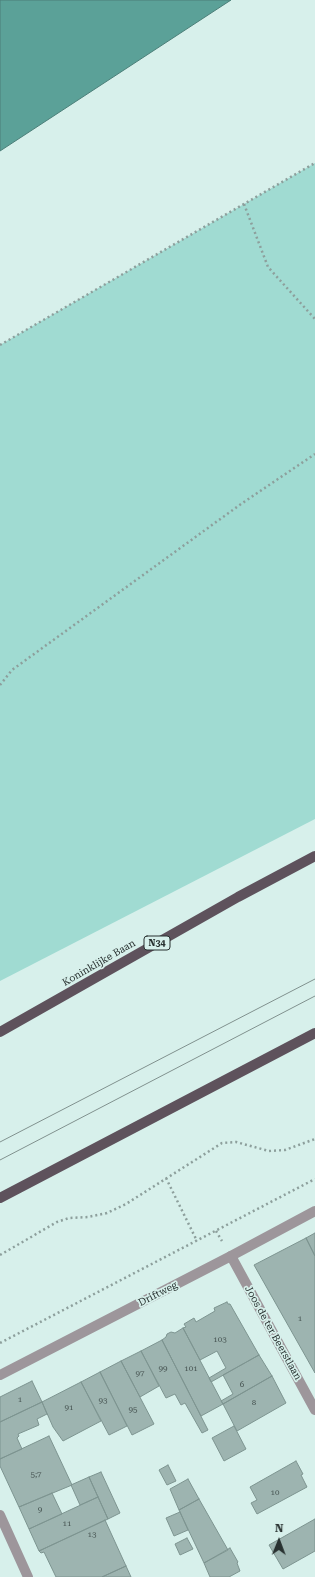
<!DOCTYPE html>
<style>
body{margin:0}
#map{position:relative;width:315px;height:1577px;overflow:hidden;background:#d7f0eb;font-family:"Roboto Serif",serif}
canvas{display:block}
.north{position:absolute;left:259px;top:1521px;width:40px;height:40px;-webkit-text-stroke:3px #d7f0eb;paint-order:stroke;rotate:1deg;font-size:11px;font-weight:700;line-height:16px;text-align:center;color:#283130}
.north::after{content:'';display:block;margin:auto;width:14px;height:18px;background:#283130;clip-path:polygon(50% 0,100% 100%,50% 72%,0 100%)}
</style>
<div id="map">
<canvas width="315" height="1577"></canvas>
<div class="north">N</div>
</div>
<script>
const g = document.querySelector('canvas').getContext('2d');
g.lineJoin = 'round';
function fill(path, color) { g.fillStyle = color; g.fill(path, 'evenodd'); }
const shape = rows => new Path2D(rows.map(r => 'M' + r).join(''));
function strokePath(path, color, width, dash) { g.strokeStyle = color; g.lineWidth = width; g.lineCap = dash ? 'butt' : 'round'; g.setLineDash(dash || []); g.stroke(path); }
function write(font, color, halo, rows, align = 'center') {
  g.font = font + ' "Roboto Serif",serif'; g.lineWidth = 3.5; g.setLineDash([]); g.textBaseline = 'middle'; g.strokeStyle = halo; g.fillStyle = color; for (const [text, x, y, turn = 0] of rows) {
    g.save(); g.translate(x, y); g.rotate((+turn || 0) * Math.PI / 180); g.textAlign = isNaN(turn) ? turn : align; if (halo) g.strokeText(text, 0, 0); g.fillText(text, 0, 0); g.restore();
  }
}
fill(shape([
 [315,163,315,819,0,981,0,345]
]), '#a0dbd2');
const water = shape([
 [0,0,231,0,0,151,0,0]
]);
fill(water, '#5ba198');
strokePath(water, '#4c7f79', 1);
const building = shape([
 [315,1233,315,1256,306,1238,315,1233],
 [306,1238,315,1256,315,1373,254,1265,306,1238],
 [227,1302,228,1304,230,1304,259,1355,211,1382,209,1378,226,1368,217,1351,200,1360,183,1328,186,1327,184,1324,194,1318,196,1322,215,1311,214,1308,227,1302],
 [183,1328,223,1404,201,1416,162,1340,166,1337,167,1334,171,1332,175,1333,183,1328],
 [162,1340,208,1430,202,1433,185,1403,181,1405,175,1394,166,1398,141,1351,162,1340],
 [141,1351,159,1386,140,1397,121,1361,141,1351],
 [259,1355,272,1376,223,1404,221,1401,233,1394,223,1375,259,1355],
 [121,1361,154,1424,132,1435,100,1372,121,1361],
 [100,1372,127,1426,109,1435,81,1382,100,1372],
 [272,1376,286,1403,237,1431,223,1404,272,1376],
 [32,1381,42,1402,0,1422,0,1397,32,1381],
 [81,1382,101,1421,63,1441,53,1427,42,1402,81,1382],
 [42,1402,47,1414,37,1419,39,1425,18,1434,19,1436,17,1438,22,1449,0,1459,0,1422,42,1402],
 [234,1426,246,1449,224,1461,212,1438,234,1426],
 [49,1436,72,1485,19,1507,0,1466,0,1459,49,1436],
 [296,1461,303,1474,301,1475,307,1487,257,1514,251,1503,257,1500,250,1487,296,1461],
 [168,1465,176,1481,167,1485,159,1470,168,1465],
 [101,1472,120,1513,108,1519,89,1477,101,1472],
 [89,1477,98,1497,80,1505,71,1485,89,1477],
 [188,1479,199,1499,179,1510,170,1489,188,1479],
 [52,1493,62,1514,29,1529,19,1507,52,1493],
 [98,1497,108,1519,39,1551,29,1529,98,1497],
 [199,1499,228,1550,204,1563,179,1510,199,1499],
 [180,1512,188,1530,174,1536,166,1518,180,1512],
 [315,1519,315,1551,283,1569,269,1545,315,1519],
 [105,1520,126,1566,102,1577,56,1577,44,1552,41,1553,39,1551,105,1520],
 [187,1538,193,1549,180,1555,175,1544,187,1538],
 [230,1548,238,1562,237,1563,240,1571,229,1577,210,1577,204,1563,230,1548],
 [126,1566,131,1577,102,1577,126,1566]
]);
fill(building, '#9db4b0');
strokePath(building, '#7d9490', 1);
strokePath(shape([
 [244,204,268,267,315,319],
 [0,345,315,163],
 [0,685,12,670,241,504,315,454],
 [166,1178,197,1241],
 [216,1231,222,1241],
 [0,1255,57,1222,69,1218,88,1217,107,1213,126,1204,222,1143,236,1142,269,1151,285,1150,315,1139],
 [0,1343,315,1179]
]), '#8d9f9c', 2.5, [2, 3]);
strokePath(shape([
 [231,1256,315,1410]
]), '#9d969b', 10);
strokePath(shape([
 [0,1375,231,1256,315,1211],
 [0,1515,28,1577]
]), '#9d969b', 10);
strokePath(shape([
 [0,1032,238,897,315,856],
 [0,1198,315,1033]
]), '#5e525c', 10);
strokePath(shape([
 [0,1142,315,979],
 [0,1160,315,996]
]), '#80918e', 1);
write('8px', '#455250', null, [
 ["1",300,1319],
 ["103",220,1340],
 ["99",163,1369],
 ["101",191,1369],
 ["97",140,1374],
 ["6",242,1385],
 ["1",20,1400],
 ["93",103,1401],
 ["8",254,1403],
 ["91",69,1408],
 ["95",133,1410],
 ["5;7",36,1475],
 ["10",275,1493],
 ["9",40,1510],
 ["11",67,1524],
 ["13",92,1535]
]);
for (const [x, y, w] of [
 [157,943,26]
]) { const box = new Path2D(); box.roundRect(x - w / 2, y - 7, w, 14, 3); g.fillStyle = '#d7f0eb'; g.fill(box); strokePath(box, '#283130', 1); }
write('bold 9px', '#283130', null, [
 ["N34",157,943]
]);
write('10px', '#283130', '#d7f0eb', [
 ["Koninklijke Baan",99,963,-30],
 ["Driftweg",158,1294,-27],
 ["Joos de ter Beerstlaan",273,1333,61]
]);
</script>
